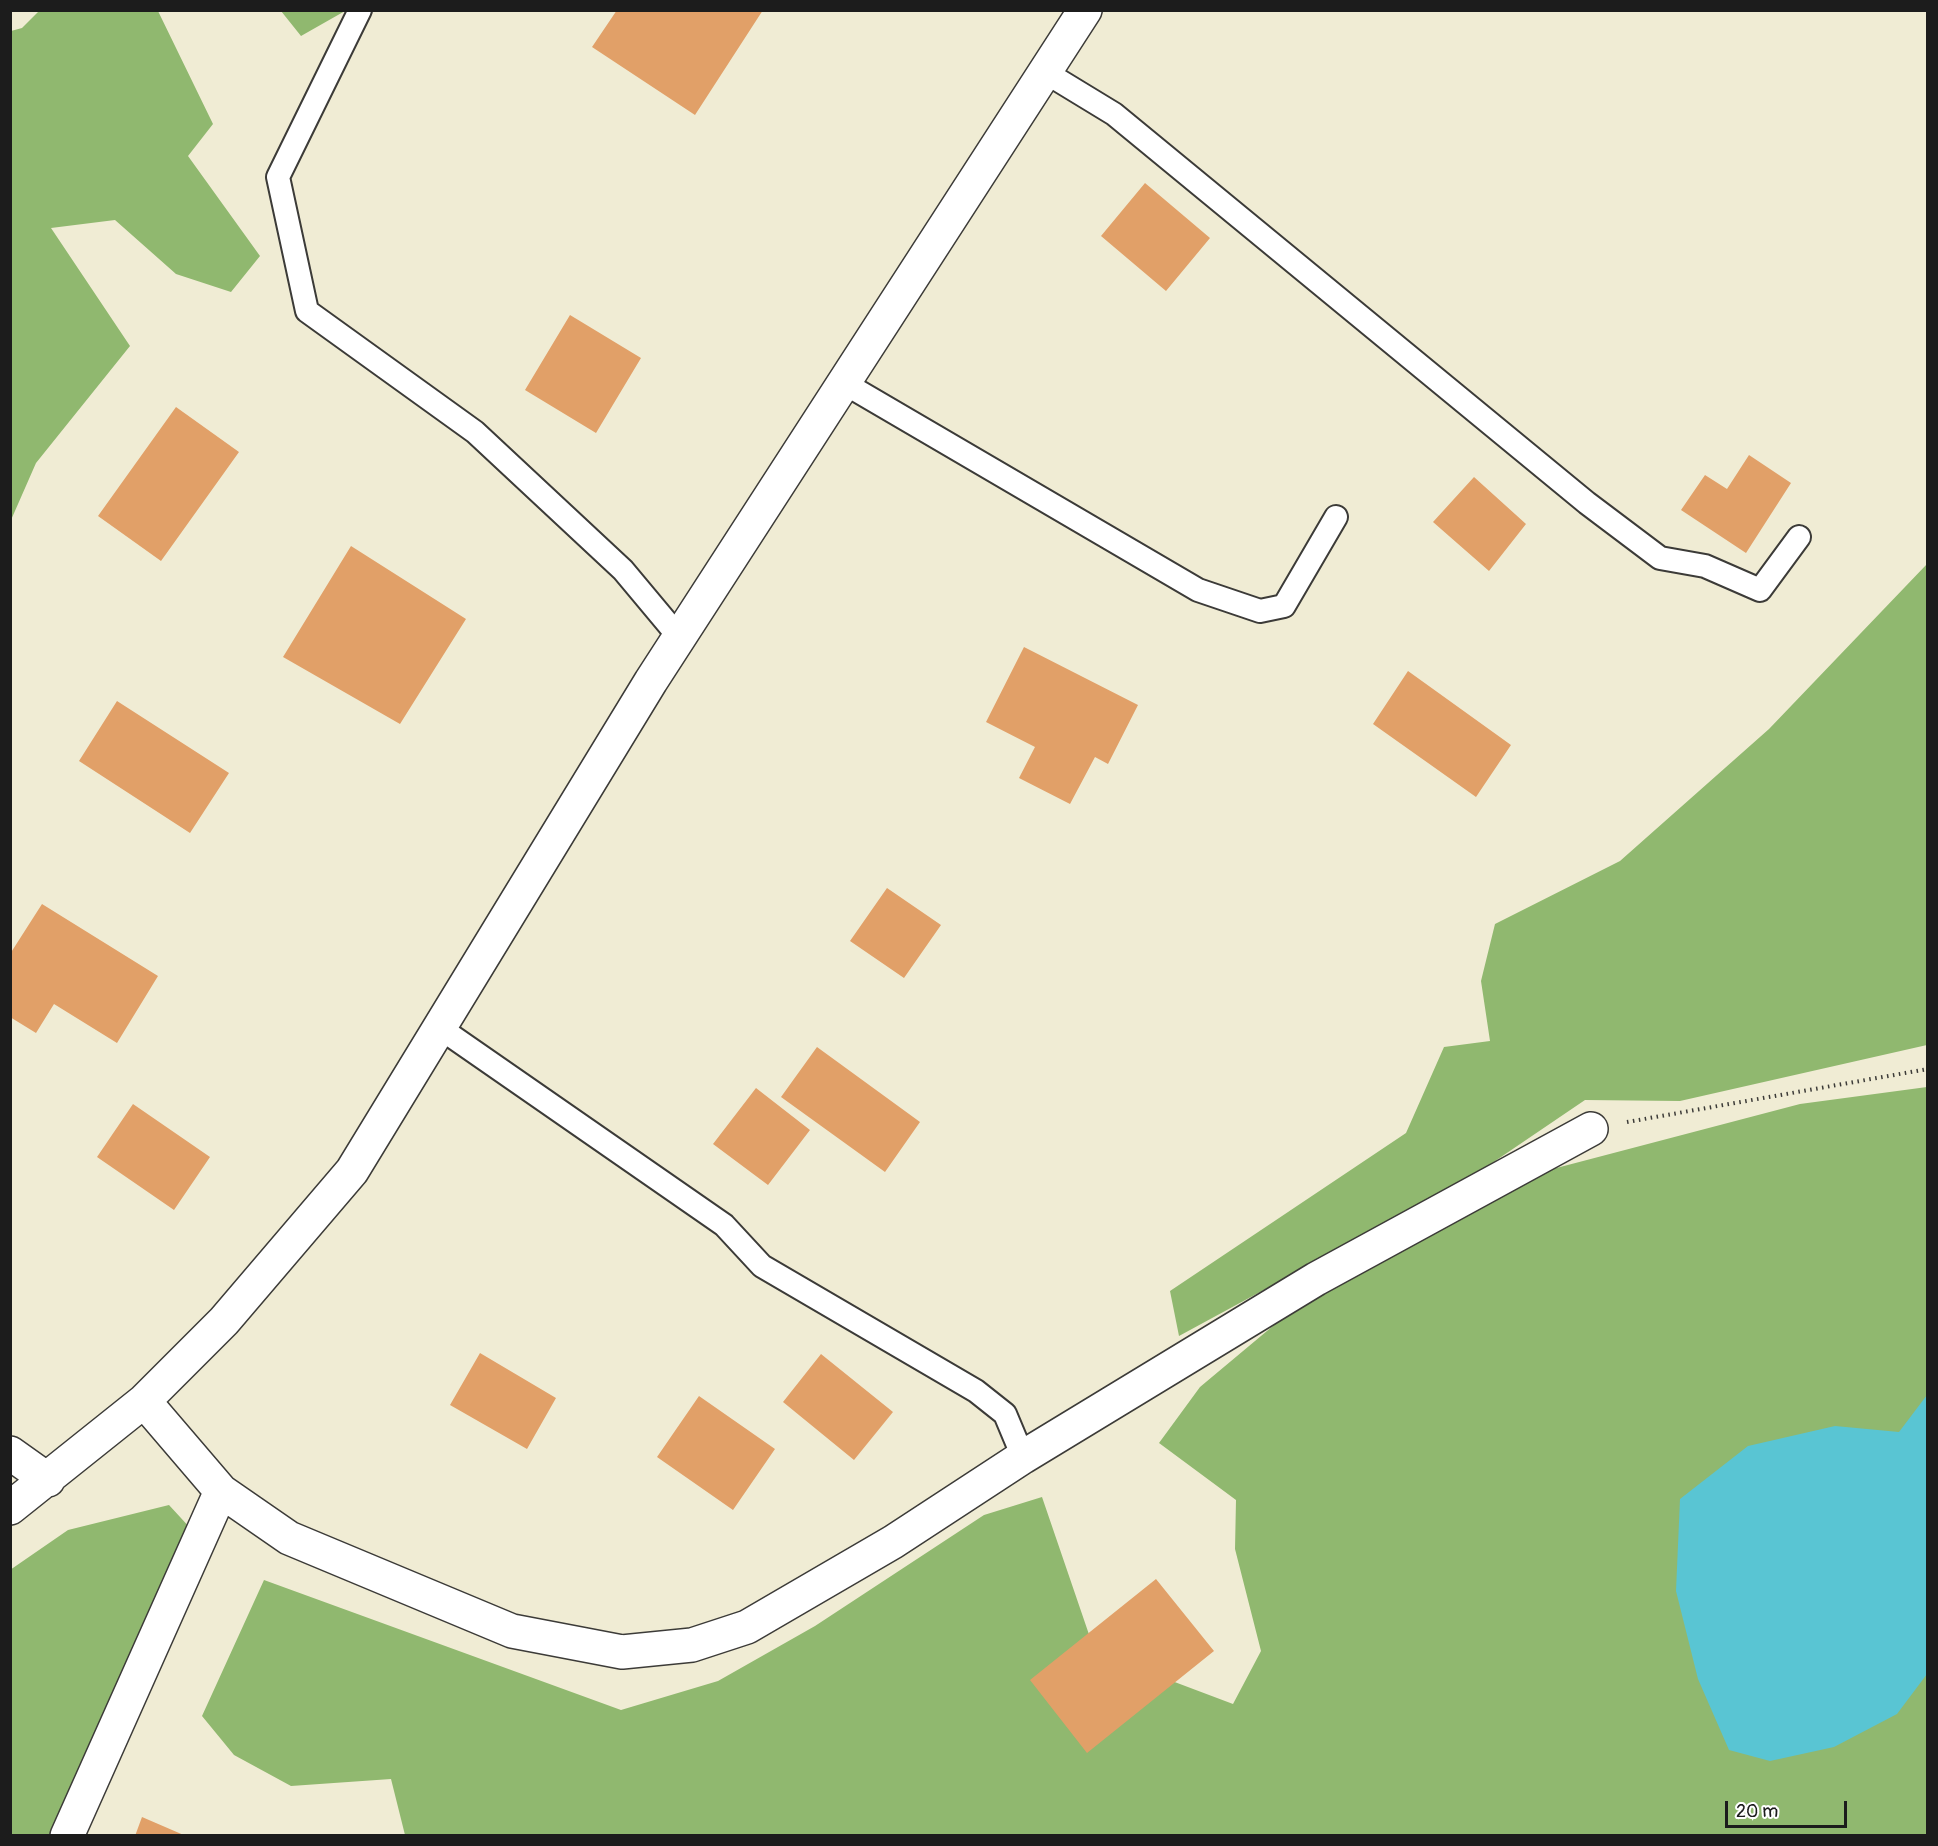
<!DOCTYPE html>
<style>
body{margin:0}
#map{position:relative;width:1938px;height:1846px;overflow:hidden;background:#f0ecd4;font-family:Pangolin,sans-serif}
canvas{display:block}
.frame{position:absolute;inset:0;border:12px solid #1c1c1c;pointer-events:none}
.scale{position:absolute;left:1725px;top:1801px;width:122px;height:27px;box-sizing:border-box;border:3px solid #1c1c1c;border-top:0;padding-left:8px;font-size:18px;line-height:21px;white-space:nowrap;color:#1c1c1c;-webkit-text-stroke:4px #fff;paint-order:stroke}
</style>
<div id="map">
<canvas width="1938" height="1846"></canvas>
<div class="frame"></div>
<div class="scale">20 m</div>
</div>
<script>
const g = document.querySelector('canvas').getContext('2d');
g.lineJoin = 'round';
function fill(path, color) { g.fillStyle = color; g.fill(path, 'evenodd'); }
const shape = rows => new Path2D(rows.map(r => 'M' + r).join(''));
function strokePath(path, color, width, dash) { g.strokeStyle = color; g.lineWidth = width; g.lineCap = dash ? 'butt' : 'round'; g.setLineDash(dash || []); g.stroke(path); }
fill(shape([
 [39,11,158,11,213,124,188,156,260,256,231,292,176,274,115,220,51,228,130,346,36,463,11,520,11,31,22,28],
 [281,11,345,11,301,36],
 [1927,564,1927,1045,1680,1101,1585,1100,1470,1178,1179,1336,1170,1291,1406,1133,1444,1047,1490,1041,1481,981,1495,924,1620,861,1769,729],
 [1927,1087,1927,1835,405,1835,391,1779,291,1786,234,1755,202,1716,264,1580,621,1710,718,1681,815,1626,984,1515,1042,1497,1095,1652,1233,1704,1261,1651,1235,1549,1236,1500,1159,1443,1200,1387,1365,1249,1545,1171,1800,1104],
 [169,1505,192,1530,57,1835,11,1835,10,1570,68,1530]
]), '#90b86f');
fill(shape([
 [1927,1395,1927,1674,1897,1714,1834,1747,1770,1761,1729,1750,1698,1679,1676,1591,1680,1499,1748,1446,1835,1426,1899,1432]
]), '#59c5d3');
fill(shape([
 [617,10,763,10,695,115,592,47],
 [1145,183,1210,238,1166,291,1101,236],
 [570,315,641,358,596,433,525,390],
 [176,407,239,452,161,561,98,516],
 [1749,455,1791,483,1746,553,1681,510,1705,475,1727,489],
 [1474,477,1526,524,1489,571,1433,522],
 [351,546,466,619,400,724,283,657],
 [1024,647,1138,705,1108,764,1095,757,1070,804,1019,778,1035,747,986,722],
 [1408,671,1511,745,1476,797,1373,724],
 [117,701,229,773,190,833,79,761],
 [887,888,941,925,904,978,850,941],
 [42,904,158,976,117,1043,54,1004,36,1033,10,1017,10,954],
 [817,1047,920,1122,885,1172,781,1097],
 [756,1088,810,1130,768,1185,713,1144],
 [133,1104,210,1157,174,1210,97,1157],
 [480,1353,556,1398,527,1449,450,1405],
 [821,1354,893,1412,854,1460,783,1402],
 [699,1396,775,1449,733,1510,657,1457],
 [1156,1579,1214,1651,1087,1753,1030,1680],
 [142,1817,186,1836,135,1836]
]), '#e1a068');
const service = shape([
 [360,10,278,177,307,311,475,432,623,570,679,637],
 [1045,72,1114,114,1587,503,1660,558,1705,566,1760,590,1799,537],
 [844,383,1198,590,1260,611,1284,606,1336,517],
 [440,1028,724,1225,762,1266,976,1391,1005,1414,1023,1457]
]);
const minor = shape([
 [144,1401,221,1491,289,1538,512,1631,622,1652,692,1645,747,1627,893,1542,1023,1457,1316,1279,1591,1129],
 [10,1453,48,1480],
 [10,1508,144,1401,224,1321,352,1171,651,681,1085,10],
 [67,1836,221,1491]
]);
strokePath(service, '#3c3b38', 26);
strokePath(minor, '#3c3b38', 36);
strokePath(shape([
 [1627,1122,1928,1069]
]), '#3c3b38', 4, [1.5, 4.5]);
strokePath(service, '#fff', 22);
strokePath(minor, '#fff', 33);
</script>
